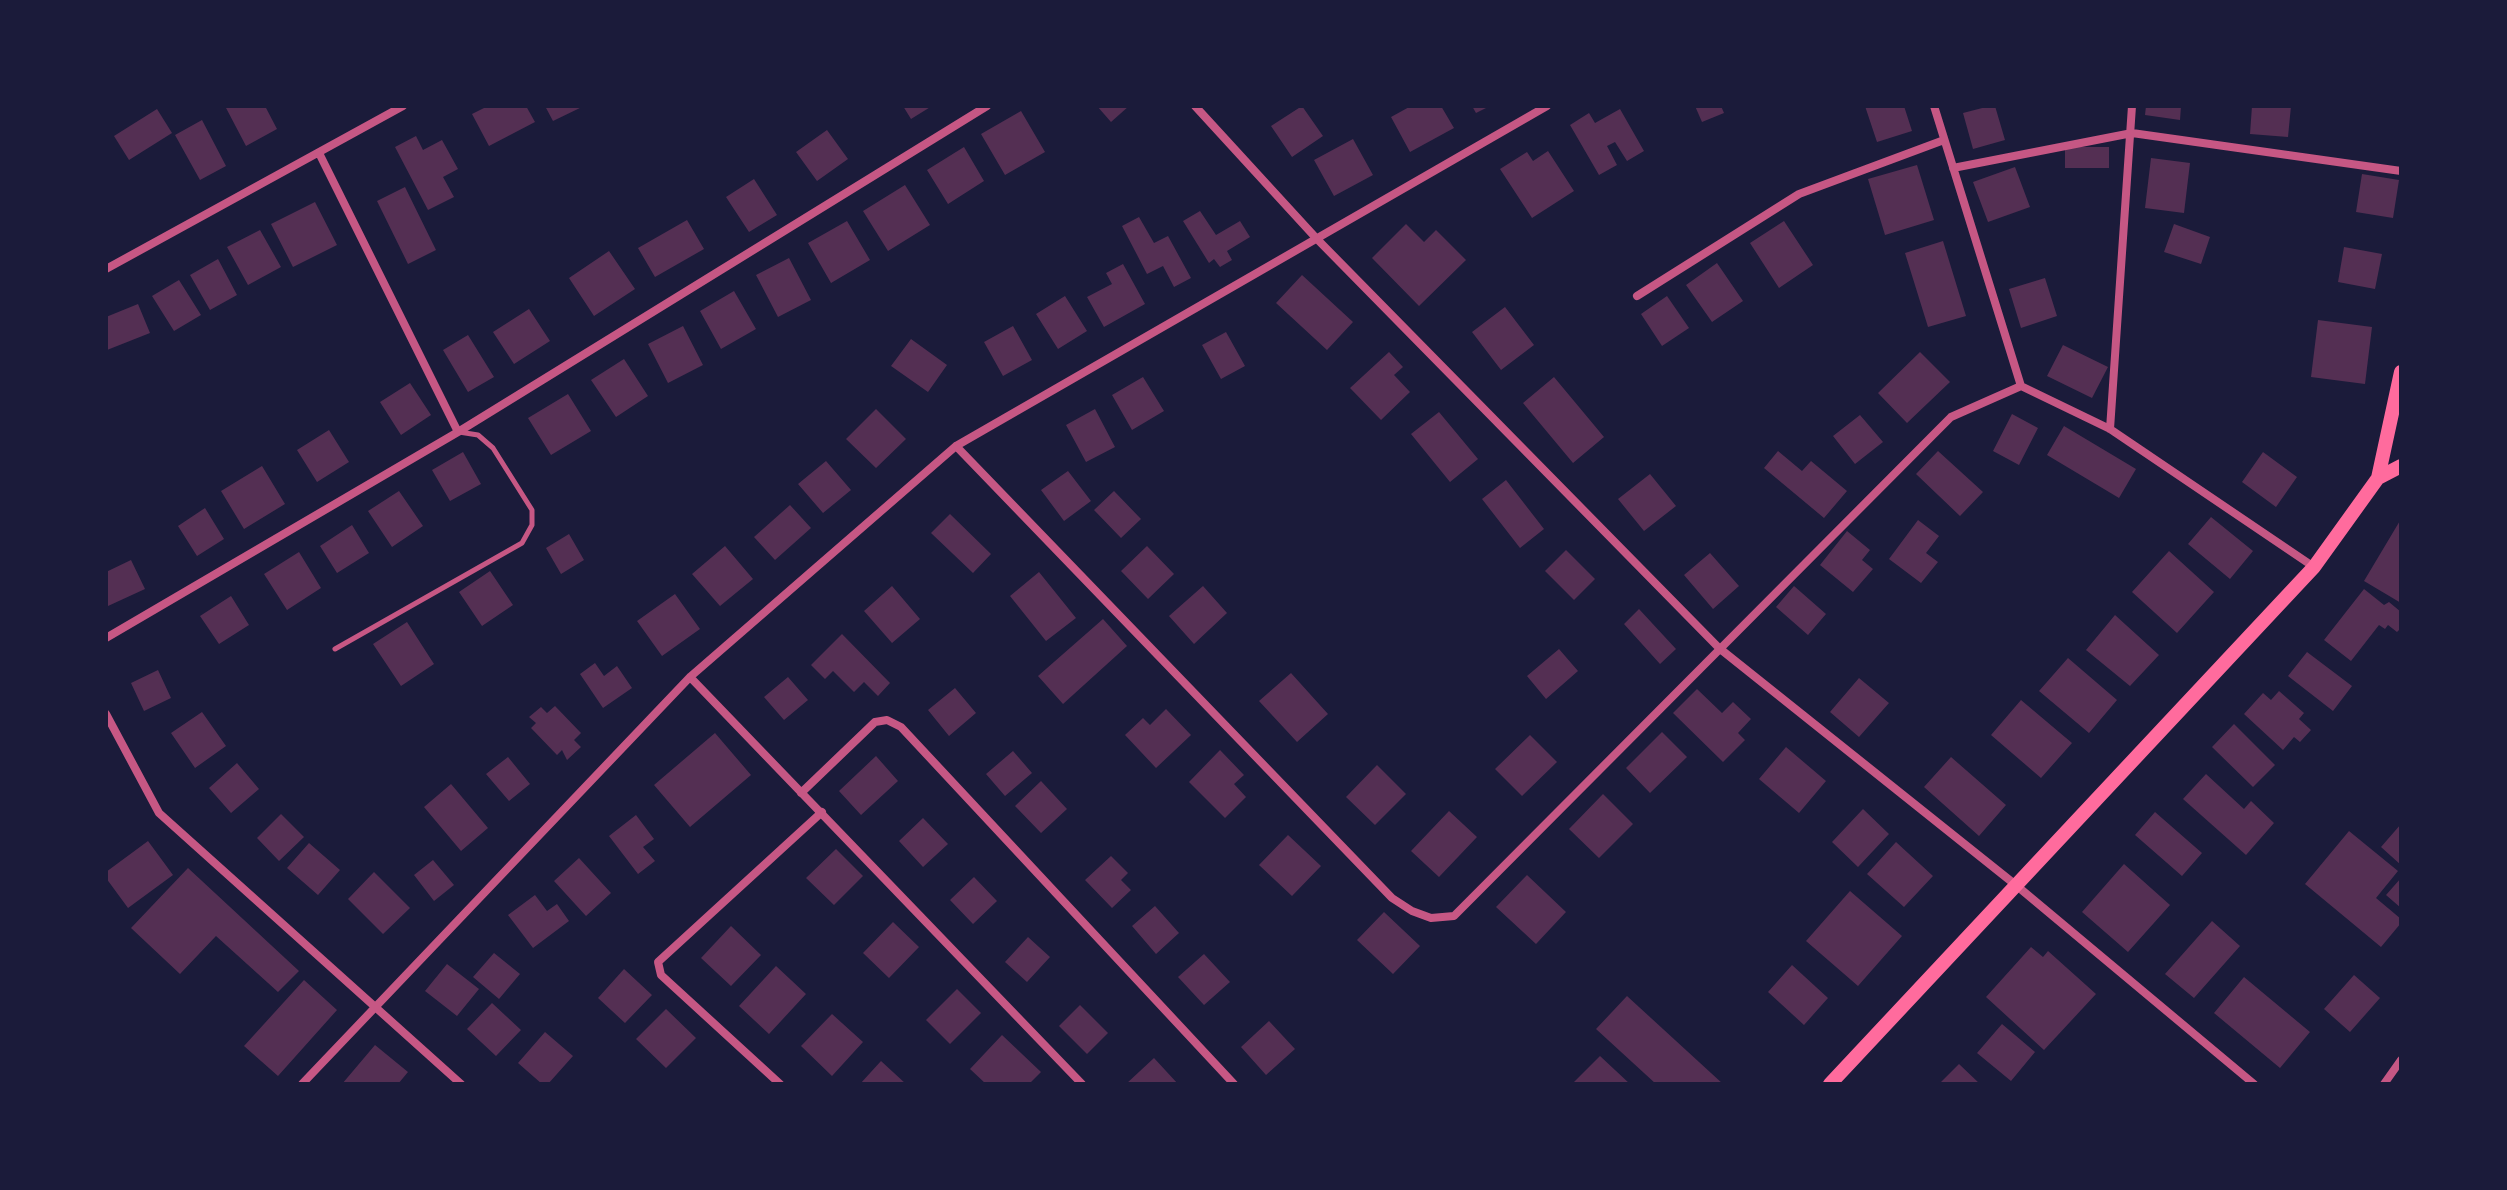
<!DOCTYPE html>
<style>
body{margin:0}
#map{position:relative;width:2507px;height:1190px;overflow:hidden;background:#1b1b3a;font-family:"Golos Text",sans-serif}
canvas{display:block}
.frame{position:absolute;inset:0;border:108px solid #1b1b3a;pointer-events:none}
</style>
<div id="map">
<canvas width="2507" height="1190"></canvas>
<div class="frame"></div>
</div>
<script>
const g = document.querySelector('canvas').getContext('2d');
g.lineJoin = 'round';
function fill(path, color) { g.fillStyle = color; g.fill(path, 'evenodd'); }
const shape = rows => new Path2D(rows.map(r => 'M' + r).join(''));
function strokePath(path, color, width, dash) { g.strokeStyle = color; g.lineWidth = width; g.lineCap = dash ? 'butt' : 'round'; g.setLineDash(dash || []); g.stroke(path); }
fill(shape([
 [225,106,265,106,277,129,246,146],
 [488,106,526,106,535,122,489,146,472,114],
 [545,106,584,106,553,121],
 [903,106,932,106,911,119],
 [1097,106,1129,106,1111,122],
 [1302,106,1323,136,1292,157,1271,126],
 [1411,106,1441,106,1454,128,1410,152,1391,117],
 [1472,106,1490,106,1476,113],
 [1695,106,1721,106,1724,113,1702,122],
 [1865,106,1904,106,1912,131,1877,142],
 [1990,106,1995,106,2005,140,1973,149,1963,113],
 [2146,106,2181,106,2180,120,2145,115],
 [2252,106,2291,106,2288,137,2250,134],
 [157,109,172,133,129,160,114,136],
 [1620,109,1644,151,1627,161,1615,142,1607,146,1617,165,1599,175,1570,125,1589,113,1595,123],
 [1021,111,1045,152,1005,175,981,134],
 [202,120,226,166,200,180,175,135],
 [827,130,848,159,817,181,796,152],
 [416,136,423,150,442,140,458,169,443,177,454,197,428,210,395,147],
 [1353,139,1373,175,1334,196,1314,160],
 [964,147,984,181,948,204,927,170],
 [2065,147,2109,147,2109,168,2065,168],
 [1548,151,1574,191,1532,218,1500,169,1527,152,1533,161],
 [2151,158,2190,163,2184,213,2145,208],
 [1917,165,1934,220,1885,235,1868,179],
 [2015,167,2030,207,1988,222,1973,182],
 [2362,174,2399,180,2393,218,2356,212],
 [754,179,777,215,749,232,726,197],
 [905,185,930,225,888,251,863,211],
 [405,187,436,250,408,264,377,201],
 [315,202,337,245,293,267,271,224],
 [1200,211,1216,235,1240,221,1250,237,1227,251,1232,260,1220,267,1214,259,1209,263,1183,221],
 [1139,217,1154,243,1168,236,1191,278,1174,287,1163,266,1147,274,1122,226],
 [687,220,704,249,655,277,638,248],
 [847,221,870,260,831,283,808,243],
 [1784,221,1813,265,1779,288,1750,243],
 [1406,224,1424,242,1436,230,1466,260,1419,306,1372,258],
 [2174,224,2210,237,2201,264,2164,252],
 [260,230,281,267,248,285,227,247],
 [1943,241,1966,316,1928,327,1905,253],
 [2344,247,2382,254,2375,289,2338,282],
 [609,251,635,289,594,316,569,278],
 [789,258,811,300,778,317,756,275],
 [218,259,237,295,210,310,190,275],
 [1717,263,1743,301,1712,322,1686,285],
 [1123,264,1145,304,1104,327,1087,297,1112,284,1106,273],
 [1302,275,1353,322,1327,350,1276,303],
 [2045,278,2057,316,2021,328,2009,289],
 [179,280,201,315,174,331,152,296],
 [734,291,756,329,721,349,700,311],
 [1065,296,1087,331,1058,349,1036,314],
 [1667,296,1689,328,1662,346,1641,314],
 [138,304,150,333,107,350,106,317],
 [1505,307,1534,345,1501,370,1472,332],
 [529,309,550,341,514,364,493,332],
 [2318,320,2372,327,2365,384,2311,377],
 [683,326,703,365,668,383,648,344],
 [1013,326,1032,360,1003,376,984,342],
 [1226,332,1245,366,1221,379,1202,345],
 [468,335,494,377,468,392,443,350],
 [911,339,947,365,928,392,891,366],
 [2063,345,2108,367,2092,398,2047,376],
 [1389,352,1403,367,1394,375,1410,392,1381,420,1350,388],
 [1920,352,1950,382,1907,423,1878,393],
 [624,359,648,396,616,417,591,380],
 [1143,377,1164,411,1132,430,1112,395],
 [1554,377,1604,437,1573,463,1523,403],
 [410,383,431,415,401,435,380,402],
 [568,394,591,431,551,455,528,418],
 [876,409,906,439,876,468,846,439],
 [1095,409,1115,447,1086,462,1066,425],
 [1439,412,1478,459,1450,482,1411,434],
 [2012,414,2038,428,2019,465,1993,451],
 [1860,415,1883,442,1855,464,1833,436],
 [2064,426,2136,469,2119,498,2047,455],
 [329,430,349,462,317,482,297,450],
 [1778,451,1802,471,1811,461,1847,491,1824,518,1764,468],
 [1938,451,1983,492,1960,516,1916,474],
 [463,452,481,484,450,501,432,470],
 [2263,452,2297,477,2276,507,2242,482],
 [826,461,851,490,823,513,798,484],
 [262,466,285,504,244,529,221,491],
 [1068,471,1091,501,1064,521,1041,490],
 [1650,474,1676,506,1644,531,1618,499],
 [1506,480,1544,529,1520,548,1482,499],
 [399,491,423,526,392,547,368,511],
 [1114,491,1141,519,1121,538,1094,510],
 [790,505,811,528,775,560,754,537],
 [205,508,224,539,197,556,178,526],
 [950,514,991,554,973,573,931,533],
 [2211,517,2253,551,2230,579,2188,544],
 [2401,519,2401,603,2364,581],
 [1918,520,1939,536,1926,553,1938,562,1921,583,1889,559],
 [352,525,369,553,337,573,320,546],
 [1847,531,1870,550,1862,560,1873,569,1853,592,1820,565],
 [569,534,584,560,561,574,546,548],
 [725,546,753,579,720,606,692,574],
 [1147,546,1174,574,1148,599,1121,571],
 [1566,550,1595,579,1574,600,1545,571],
 [2169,551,2214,592,2177,633,2132,592],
 [299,552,321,588,287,610,264,574],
 [1710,553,1739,586,1713,609,1684,575],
 [131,560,145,589,108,606,106,572],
 [490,571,513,605,482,626,459,592],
 [1039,572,1076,618,1046,641,1010,596],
 [892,586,920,619,892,643,864,611],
 [1203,586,1227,613,1194,644,1169,616],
 [1794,586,1826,614,1808,635,1776,607],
 [2364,589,2384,605,2389,602,2401,612,2401,628,2397,632,2388,625,2385,629,2379,625,2351,661,2324,640],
 [675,594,700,629,662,656,637,621],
 [231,596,249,625,219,644,200,616],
 [1639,609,1676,649,1660,664,1624,624],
 [2115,615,2159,655,2130,686,2086,650],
 [1103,619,1127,646,1063,704,1038,676],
 [407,622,434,664,401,686,373,644],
 [842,634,890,683,878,696,864,682,854,692,833,671,825,679,811,665],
 [1559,649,1578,671,1546,699,1527,676],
 [2307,652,2352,686,2333,711,2288,676],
 [2068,658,2117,700,2089,733,2039,691],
 [595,663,604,676,617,666,632,688,603,708,580,674],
 [158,670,171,698,144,711,131,683],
 [1291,673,1328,714,1297,742,1259,701],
 [788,677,808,700,784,720,764,697],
 [1859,678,1889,703,1859,737,1830,712],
 [955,688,976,713,949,736,928,710],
 [1697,689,1722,713,1733,702,1751,719,1738,733,1745,740,1723,762,1673,713],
 [2279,691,2304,713,2299,719,2311,730,2300,742,2294,737,2283,750,2244,714,2263,693,2271,700],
 [2021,700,2072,743,2041,778,1991,735],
 [555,706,581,733,574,740,581,747,567,760,562,750,557,755,531,728,536,723,529,717,541,707,547,713],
 [1166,709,1191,735,1156,768,1125,735,1143,718,1150,725],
 [202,712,226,746,195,768,171,733],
 [2234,724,2275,765,2253,787,2212,747],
 [1662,732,1687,757,1650,793,1626,768],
 [715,733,751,775,690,827,654,785],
 [1530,735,1557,762,1522,796,1495,769],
 [1786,747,1826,781,1799,813,1759,779],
 [1220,750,1244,775,1234,784,1246,797,1225,818,1189,782],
 [1013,751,1032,773,1005,796,986,774],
 [876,756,898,781,861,815,839,791],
 [508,757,530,784,509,801,486,774],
 [1951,757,2006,805,1979,836,1924,787],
 [237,763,259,789,231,813,209,788],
 [1377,765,1406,794,1375,825,1346,797],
 [2206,774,2244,809,2251,801,2274,823,2246,855,2183,799],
 [1041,781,1067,809,1041,833,1015,806],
 [451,784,488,828,461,851,424,807],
 [1603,794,1633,824,1599,858,1569,829],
 [1863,809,1889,834,1858,867,1832,842],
 [1449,811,1477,837,1439,877,1411,851],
 [2155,812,2202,853,2182,876,2135,835],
 [281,814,304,837,279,861,257,838],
 [636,815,654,839,643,847,655,861,638,874,609,836],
 [923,818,948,844,923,867,899,841],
 [2401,824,2401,865,2381,847],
 [2349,831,2398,871,2376,898,2401,919,2401,923,2381,947,2305,884],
 [1288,835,1321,866,1292,896,1259,865],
 [148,841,173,875,128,908,106,878,106,872],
 [1896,842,1933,876,1904,907,1867,874],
 [309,843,340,870,318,895,287,868],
 [836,849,863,876,834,905,806,878],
 [1111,856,1128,873,1121,880,1131,890,1112,908,1085,880],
 [579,858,611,893,586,916,554,881],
 [433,860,454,885,434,901,414,875],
 [2124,864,2170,905,2128,952,2082,912],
 [188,868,299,971,278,992,216,936,180,974,131,928],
 [374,872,410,908,383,934,348,899],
 [1527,875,1566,912,1536,944,1496,907],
 [974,877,997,901,973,924,950,900],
 [2401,878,2401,908,2386,895],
 [1850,891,1902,936,1858,986,1806,941],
 [535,895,547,911,557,904,569,921,533,948,508,915],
 [1155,906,1179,933,1156,954,1132,926],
 [1384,912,1420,946,1393,974,1357,940],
 [2212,921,2240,946,2194,998,2165,974],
 [893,922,919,947,889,978,863,953],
 [731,926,761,955,731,986,701,958],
 [1028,937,1050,957,1027,982,1005,962],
 [2031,947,2043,957,2048,951,2096,994,2044,1050,1986,997],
 [494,953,520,974,499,999,473,977],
 [1204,954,1230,982,1204,1005,1178,977],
 [447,964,479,989,457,1016,425,991],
 [1792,965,1828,998,1804,1025,1768,992],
 [776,966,806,994,769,1034,739,1006],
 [624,969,652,995,625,1023,598,998],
 [2354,975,2380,998,2350,1032,2324,1009],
 [2244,977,2310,1032,2280,1068,2214,1013],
 [304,980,337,1010,278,1076,244,1046],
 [957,989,981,1013,950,1044,926,1020],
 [1627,996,1723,1084,1656,1084,1596,1029],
 [492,1003,521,1030,496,1056,467,1029],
 [1080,1005,1108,1033,1087,1054,1059,1026],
 [666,1009,696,1038,666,1068,636,1039],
 [832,1014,863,1042,832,1076,801,1046],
 [1269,1021,1295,1049,1266,1075,1241,1047],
 [2002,1024,2035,1052,2011,1081,1977,1053],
 [545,1032,573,1056,548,1084,542,1084,518,1063],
 [1002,1035,1041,1072,1029,1084,986,1084,970,1069],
 [375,1045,408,1072,398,1084,342,1084],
 [1600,1056,1630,1084,1574,1082],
 [1154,1058,1178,1084,1126,1084],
 [881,1061,906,1084,860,1084],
 [1959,1064,1980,1084,1939,1084]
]), '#542f53');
strokePath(shape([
 [335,649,522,543,532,525,532,510,493,448,478,435,459,432]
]), '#c65784', 5);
strokePath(shape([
 [1195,106,1316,238,1719,648,2017,886,2254,1084],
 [319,153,458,432],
 [1953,168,2132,133,2401,171],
 [106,269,403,106],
 [1637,296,1799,194,1944,140],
 [2021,386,2110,429,2314,567],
 [2110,429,2132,106],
 [956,446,1392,898,1412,911,1431,918,1454,916,1951,417,2021,386,1934,106],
 [106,638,458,432,987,106],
 [690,677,1082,1084],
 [106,714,159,813,461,1084],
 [801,793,875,722,887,720,901,727,1234,1084],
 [302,1084,690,677,956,446,1547,106],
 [780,1084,661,975,658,962,822,812],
 [2384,1084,2401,1060]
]), '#c65784', 8);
strokePath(shape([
 [2378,478,2401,466],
 [1830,1084,2314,567,2378,478,2401,372]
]), '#ff6b9d', 14);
</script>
